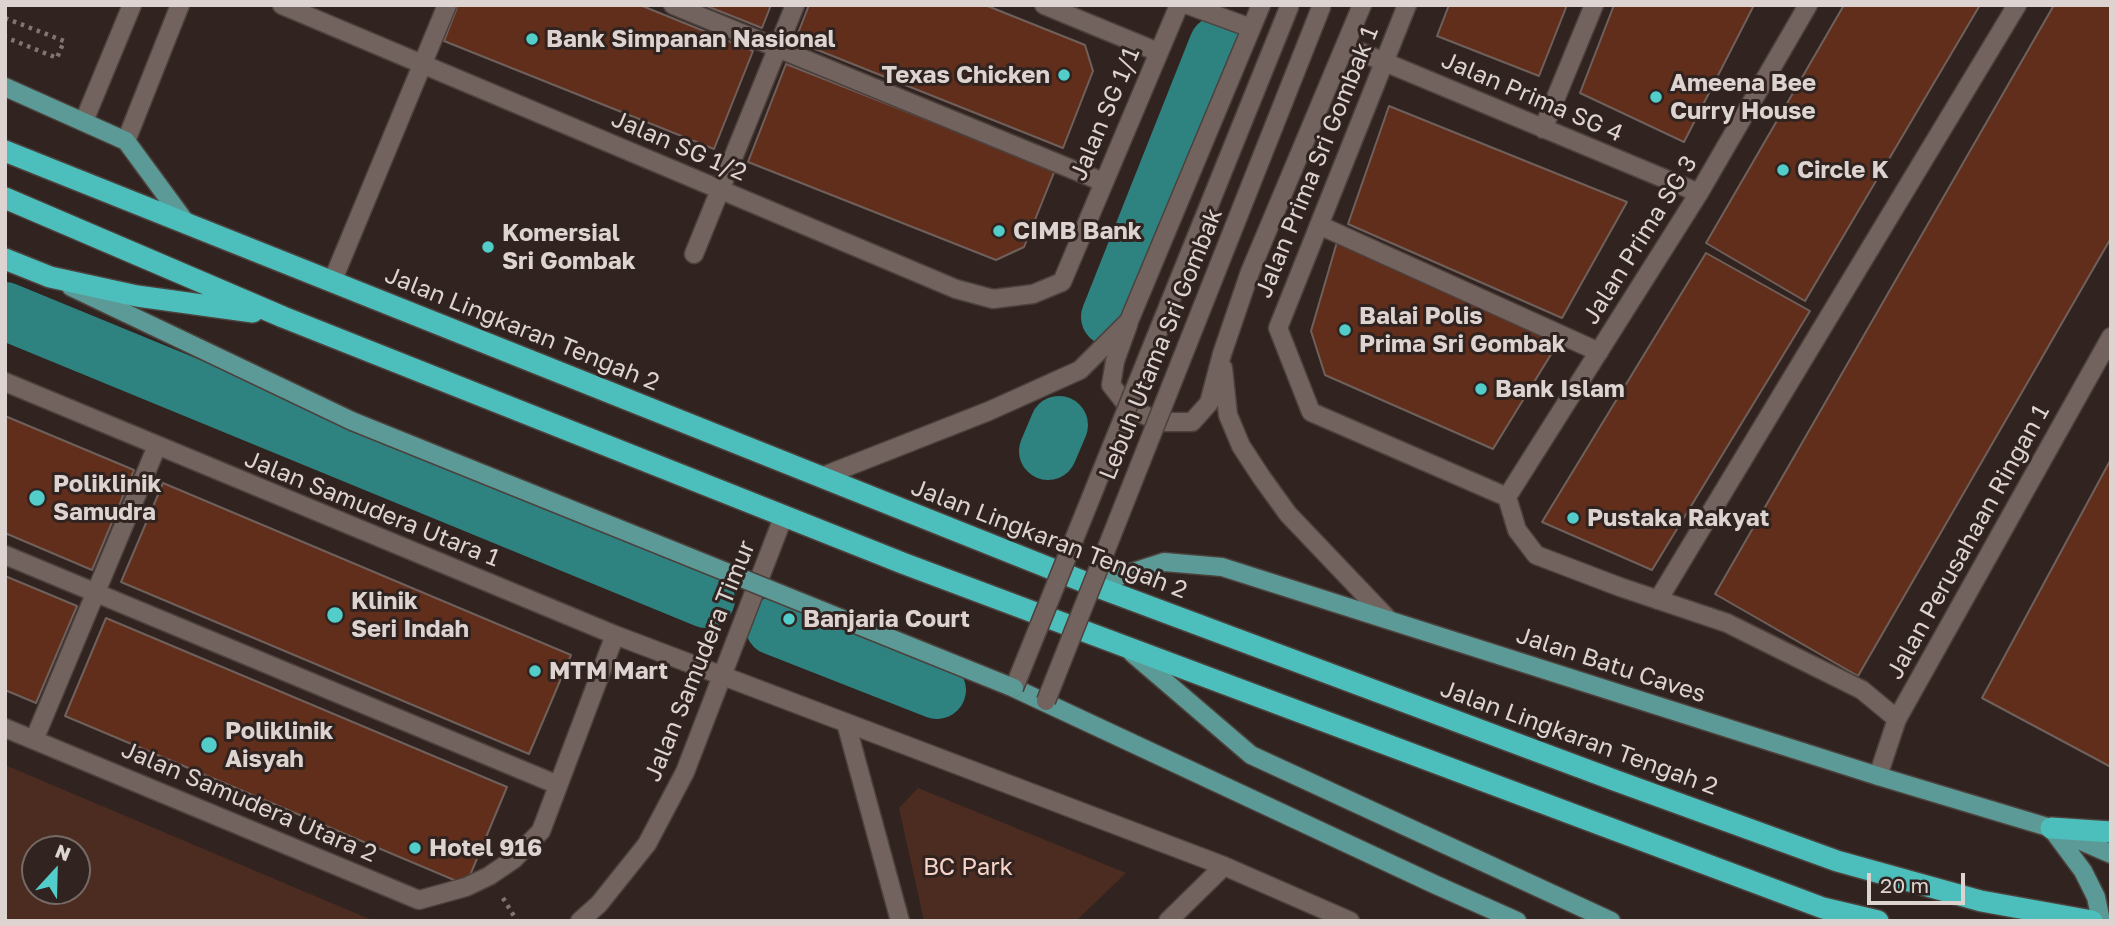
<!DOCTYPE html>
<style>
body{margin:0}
#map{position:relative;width:2116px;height:926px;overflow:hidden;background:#312420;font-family:"Golos Text",sans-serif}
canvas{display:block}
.frame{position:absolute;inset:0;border:7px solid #ddd4d1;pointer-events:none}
.north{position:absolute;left:21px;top:835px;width:70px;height:70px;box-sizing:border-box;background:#312420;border:2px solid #766a67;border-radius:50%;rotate:22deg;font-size:19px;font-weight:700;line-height:28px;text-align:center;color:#ddd4d1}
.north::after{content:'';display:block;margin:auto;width:24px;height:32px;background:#53cdca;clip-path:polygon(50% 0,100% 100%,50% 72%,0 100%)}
.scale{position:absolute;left:1867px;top:873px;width:98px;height:32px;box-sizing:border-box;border:4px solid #ddd4d1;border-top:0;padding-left:9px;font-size:21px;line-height:24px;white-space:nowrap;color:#ddd4d1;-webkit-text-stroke:5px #312420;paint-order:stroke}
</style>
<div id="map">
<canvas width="2116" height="926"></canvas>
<div class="frame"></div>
<div class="north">N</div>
<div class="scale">20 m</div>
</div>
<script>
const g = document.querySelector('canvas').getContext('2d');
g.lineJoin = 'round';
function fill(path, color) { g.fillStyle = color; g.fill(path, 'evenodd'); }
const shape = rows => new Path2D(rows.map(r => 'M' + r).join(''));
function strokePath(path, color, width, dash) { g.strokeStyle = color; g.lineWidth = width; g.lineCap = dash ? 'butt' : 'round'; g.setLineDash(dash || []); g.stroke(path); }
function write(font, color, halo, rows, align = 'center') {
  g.font = font + ' "Golos Text",sans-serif'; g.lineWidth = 6; g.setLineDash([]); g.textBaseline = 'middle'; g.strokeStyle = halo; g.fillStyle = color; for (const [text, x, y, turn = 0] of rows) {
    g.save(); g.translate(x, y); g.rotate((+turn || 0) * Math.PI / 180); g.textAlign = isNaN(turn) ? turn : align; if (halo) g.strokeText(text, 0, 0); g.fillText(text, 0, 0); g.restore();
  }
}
fill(shape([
 [5,765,374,921,5,921],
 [35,849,77,849,77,891,35,891],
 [918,788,1126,873,1076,921,924,921,899,808]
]), '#4c2b20');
strokePath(shape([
 [5,311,706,599],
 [1110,317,1218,45],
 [1048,451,1059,425],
 [774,626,937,690]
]), '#2e8381', 58);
const building = shape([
 [458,5,640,5,753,51,714,149,444,41,458,5],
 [704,5,771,5,762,28,704,5],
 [809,5,985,5,1085,45,1093,71,1063,148,795,41,809,5],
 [1449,5,1567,5,1539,76,1437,36,1449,5],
 [1614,5,1754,5,1684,142,1580,93,1614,5],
 [1844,5,1980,5,1805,301,1706,243,1844,5],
 [2054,5,2111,5,2111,238,1858,676,1715,594,2054,5],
 [786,64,1055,170,1024,247,996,260,748,162,786,64],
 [1389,106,1627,202,1562,318,1348,224,1389,106],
 [1337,242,1558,343,1493,449,1325,375,1311,331,1337,242],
 [1706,253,1810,311,1652,570,1542,522,1706,253],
 [5,416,134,470,92,570,5,533,5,416],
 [2111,459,2111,767,1982,698,2111,459],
 [163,483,571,655,529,754,121,582,163,483],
 [5,576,77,606,36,703,5,690,5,576],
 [106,618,507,787,466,885,65,716,106,618]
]);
fill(building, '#622e1c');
strokePath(building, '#6f605b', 2);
const minor = shape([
 [282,5,956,289,993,299,1033,294,1062,282,1179,5],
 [673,5,1103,182],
 [1044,5,1158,52],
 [1188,5,1251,28],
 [1407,5,1278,328,1311,412,1507,497],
 [1346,46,1699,193],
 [84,121,132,5],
 [1543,129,1594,5],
 [126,141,180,5],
 [1319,225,1599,352],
 [694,254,795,5],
 [332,282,447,5],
 [1128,325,1115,361,1111,385,1130,409,1161,422,1192,422,1209,403,1222,354,1250,272,1362,5],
 [1223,368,1228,415,1241,446,1262,478,1288,514,1389,620],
 [5,382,615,635,1224,866,1350,921],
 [821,477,989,411,1080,370,1129,321,1261,5],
 [1507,497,1699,193,1808,5],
 [1507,497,1517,530,1536,555,1620,587,1727,623,1862,690,1897,719],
 [5,555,558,785],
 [1658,600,2017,5],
 [846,723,900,921],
 [5,728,419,900,466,887,489,876,514,859,541,831,615,635],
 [34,740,157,446],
 [1878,776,1897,719,2111,337],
 [580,921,599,904,647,844,685,772,784,515],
 [1168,921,1224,866]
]);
const major = shape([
 [5,87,126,141,187,224],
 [71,287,352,421],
 [1092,585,1164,562,1222,567,1878,776,2051,828,2111,854],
 [1132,653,1251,755,1611,921],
 [1014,688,1436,885,1517,921],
 [2051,828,2083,871,2096,897,2101,921]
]);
const highway = shape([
 [5,151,1092,585,1614,780,1837,861,1981,901,2092,921],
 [5,198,283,317,905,564,1823,908,1878,921],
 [5,259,50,277,137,296,253,312],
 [2051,828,2111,832]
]);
strokePath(minor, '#4c413d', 21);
strokePath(major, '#4c413d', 21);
strokePath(highway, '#4c413d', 24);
strokePath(shape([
 [5,18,64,41,57,58,5,37],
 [503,898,517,921]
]), '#807571', 4.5, [3.5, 5]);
strokePath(minor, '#72635e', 18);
strokePath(major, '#5b9a96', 18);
strokePath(highway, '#4cbebb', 21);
const minorBridge = shape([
 [1014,688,1290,5],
 [1046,701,1322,5]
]);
const majorBridge = shape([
 [352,421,1014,688]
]);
strokePath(minorBridge, '#4c413d', 21, []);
strokePath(majorBridge, '#4c413d', 21, []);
strokePath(minorBridge, '#72635e', 18);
strokePath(majorBridge, '#5b9a96', 18);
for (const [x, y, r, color] of [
 [532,39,7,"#53cdca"],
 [1064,75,7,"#53cdca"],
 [1656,97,7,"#53cdca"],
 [1783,170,7,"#53cdca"],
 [999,231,7,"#53cdca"],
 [488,247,7,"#53cdca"],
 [1345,330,7,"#53cdca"],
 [1481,389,7,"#53cdca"],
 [37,498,9,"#53cdca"],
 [1573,518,7,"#53cdca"],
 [335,615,9,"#53cdca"],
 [789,619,7,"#53cdca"],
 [535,671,7,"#53cdca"],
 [209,745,9,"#53cdca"],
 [415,848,7,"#53cdca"]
]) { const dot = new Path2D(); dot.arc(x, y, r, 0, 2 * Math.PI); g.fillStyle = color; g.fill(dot); strokePath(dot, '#312420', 2.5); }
write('bold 24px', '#ddd4d1', '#312420', [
 ["Bank Simpanan Nasional",546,39],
 ["Texas Chicken",1050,75,"right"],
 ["Ameena Bee",1670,83],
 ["Curry House",1670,111],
 ["Circle K",1797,170],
 ["CIMB Bank",1013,231],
 ["Komersial",502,233],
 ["Sri Gombak",502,261],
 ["Balai Polis",1359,316],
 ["Prima Sri Gombak",1359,344],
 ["Bank Islam",1495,389],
 ["Poliklinik",53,484],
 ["Samudra",53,512],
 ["Pustaka Rakyat",1587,518],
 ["Klinik",351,601],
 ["Seri Indah",351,629],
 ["Banjaria Court",803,619],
 ["MTM Mart",549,671],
 ["Poliklinik",225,731],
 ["Aisyah",225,759],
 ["Hotel 916",429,848]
], 'left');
write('24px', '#ddd4d1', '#312420', [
 ["Jalan Prima SG 4",1532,97,23],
 ["Jalan SG 1/1",1105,114,-67],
 ["Jalan SG 1/2",679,146,23],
 ["Jalan Prima Sri Gombak 1",1317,162,-68],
 ["Jalan Prima SG 3",1640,240,-58],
 ["Jalan Lingkaran Tengah 2",522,329,22],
 ["Lebuh Utama Sri Gombak",1161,344,-68],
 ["Jalan Samudera Utara 1",372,509,22],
 ["Jalan Lingkaran Tengah 2",1049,539,21],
 ["Jalan Perusahaan Ringan 1",1968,542,-61],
 ["Jalan Samudera Timur",700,661,-68],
 ["Jalan Batu Caves",1611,665,18],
 ["Jalan Lingkaran Tengah 2",1579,738,20],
 ["Jalan Samudera Utara 2",249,802,23]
]);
write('24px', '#f8d4c8', '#312420', [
 ["BC Park",968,867]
]);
</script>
